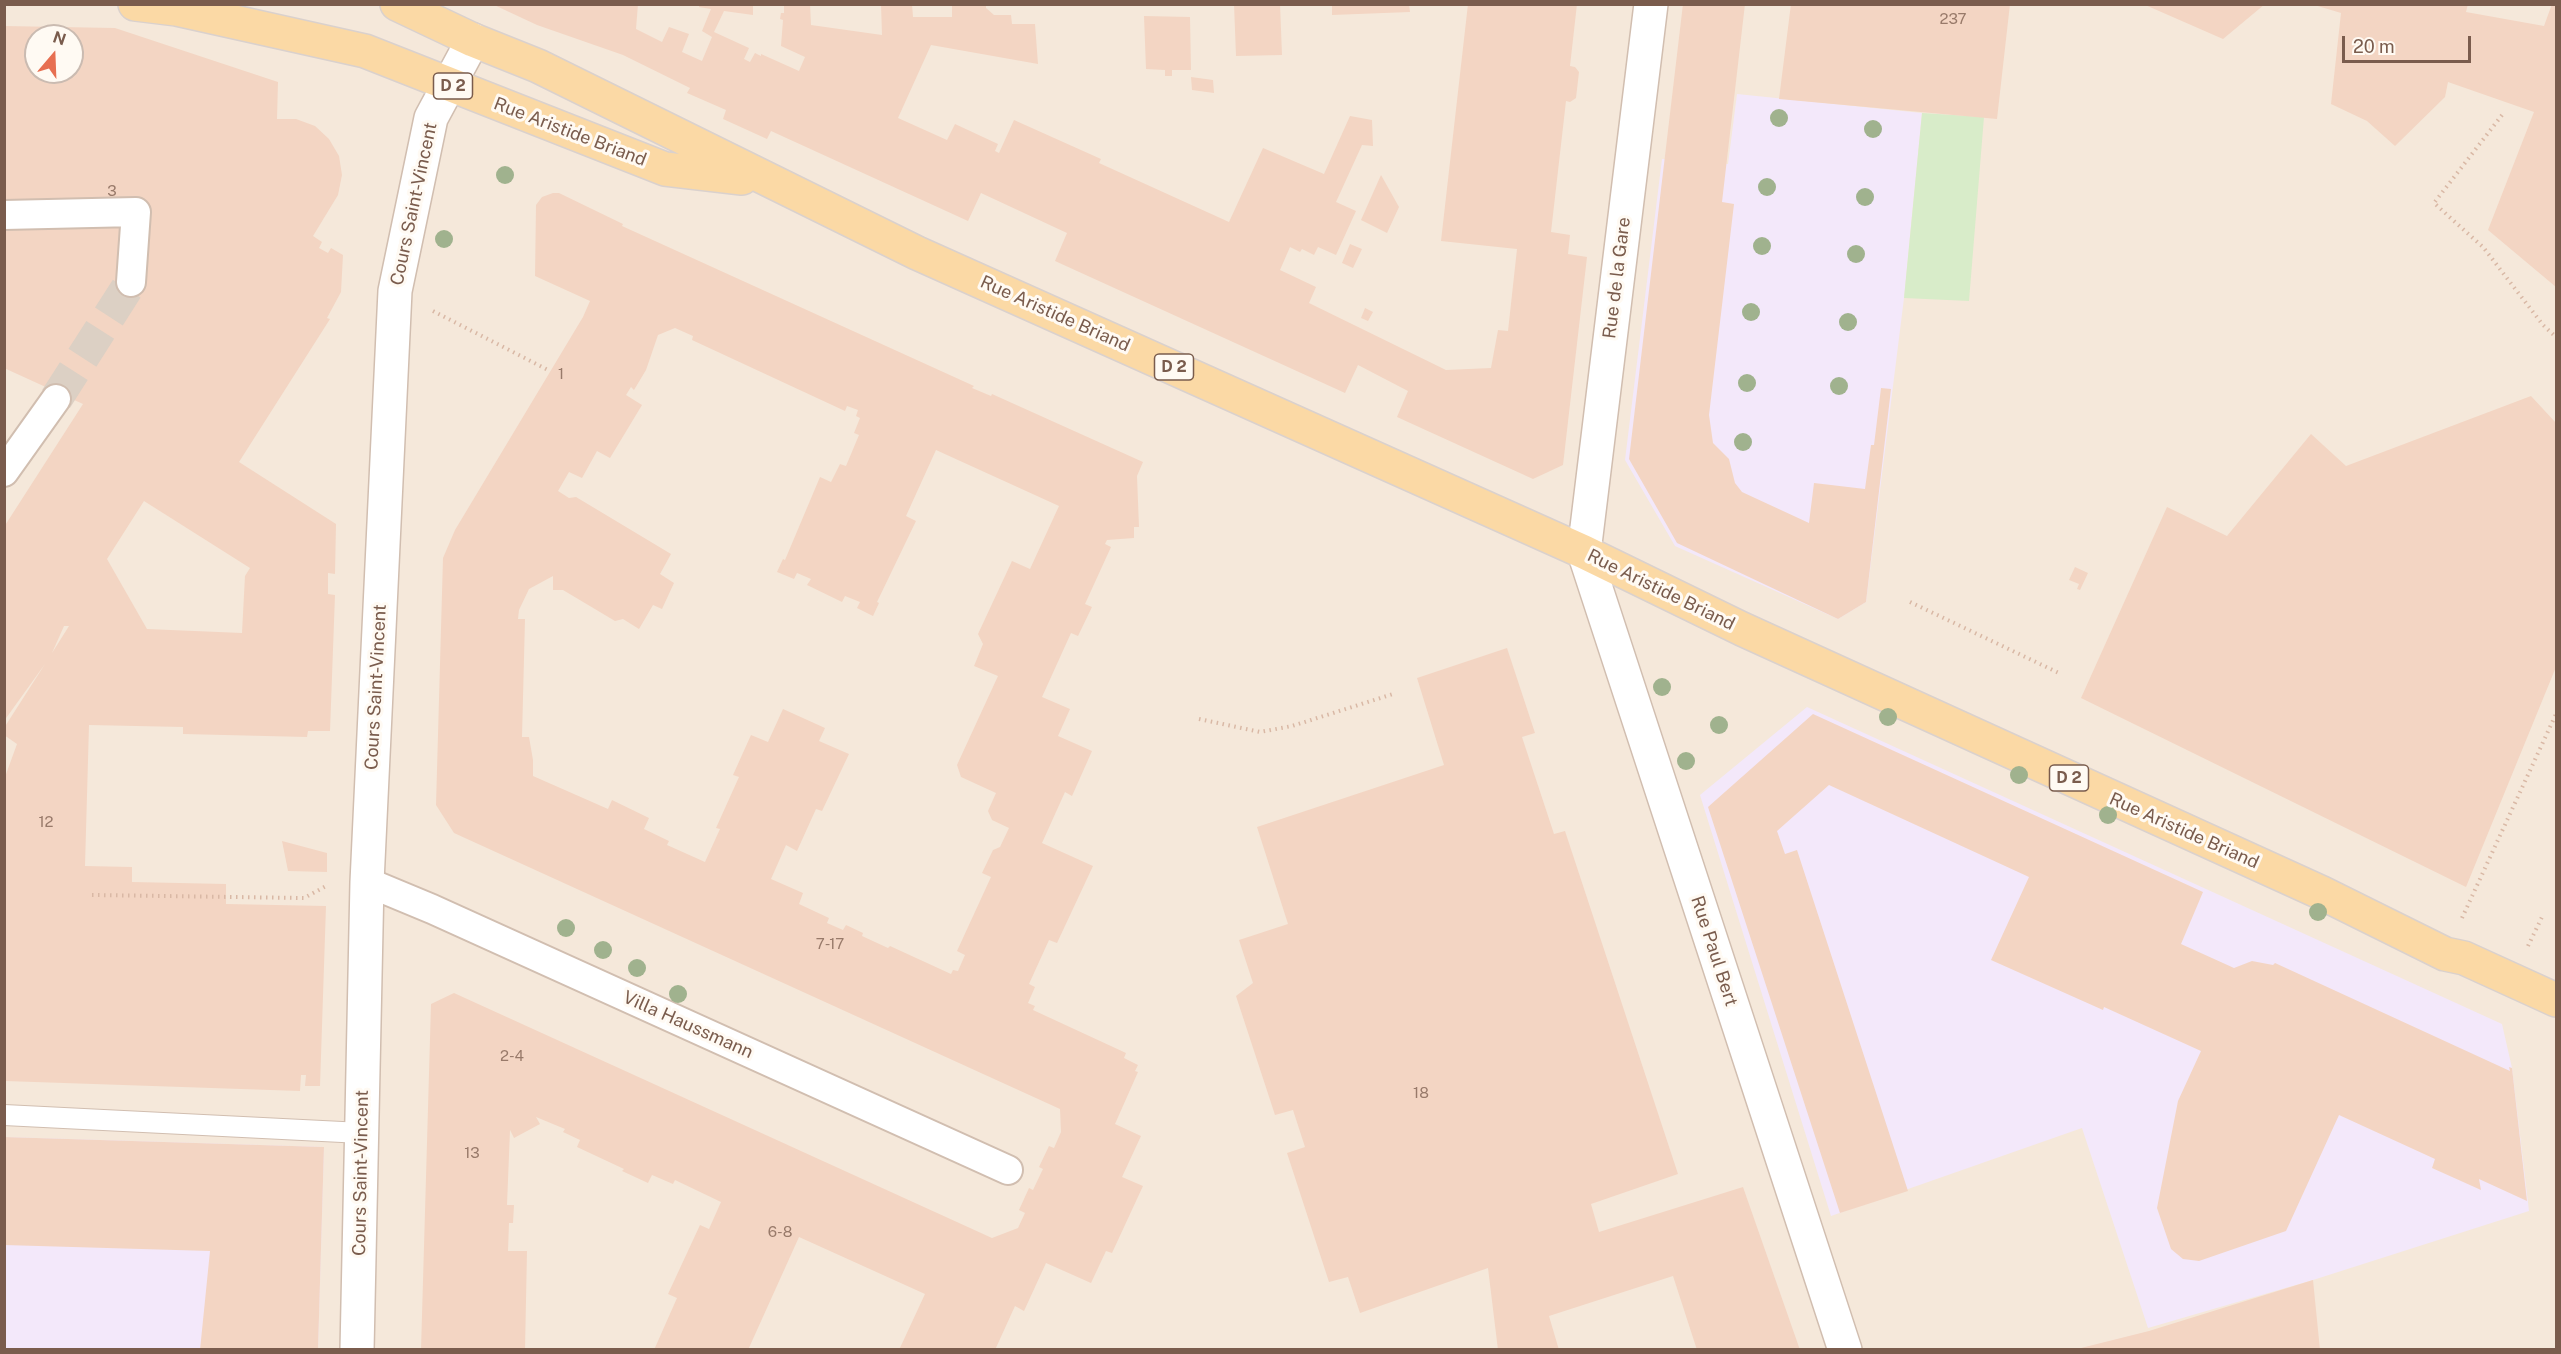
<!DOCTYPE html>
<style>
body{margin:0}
#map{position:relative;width:2561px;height:1354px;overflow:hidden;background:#fdf6ec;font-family:"Public Sans",sans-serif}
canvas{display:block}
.frame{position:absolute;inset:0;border:6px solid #7a5c4d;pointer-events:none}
.north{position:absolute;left:24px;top:24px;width:60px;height:60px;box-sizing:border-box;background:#fffaf3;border:2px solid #cabbb1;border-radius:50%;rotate:19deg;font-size:16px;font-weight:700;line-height:24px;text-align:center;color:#7a5c4d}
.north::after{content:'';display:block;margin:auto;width:21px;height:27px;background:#e76f51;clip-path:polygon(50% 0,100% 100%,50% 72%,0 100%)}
.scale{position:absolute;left:2342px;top:36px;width:129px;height:27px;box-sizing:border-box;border:3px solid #7a5c4d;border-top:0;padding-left:8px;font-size:18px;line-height:21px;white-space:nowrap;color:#7a5c4d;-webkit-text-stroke:4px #fffaf3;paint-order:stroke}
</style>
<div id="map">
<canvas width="2561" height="1354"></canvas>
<div class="frame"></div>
<div class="north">N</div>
<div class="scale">20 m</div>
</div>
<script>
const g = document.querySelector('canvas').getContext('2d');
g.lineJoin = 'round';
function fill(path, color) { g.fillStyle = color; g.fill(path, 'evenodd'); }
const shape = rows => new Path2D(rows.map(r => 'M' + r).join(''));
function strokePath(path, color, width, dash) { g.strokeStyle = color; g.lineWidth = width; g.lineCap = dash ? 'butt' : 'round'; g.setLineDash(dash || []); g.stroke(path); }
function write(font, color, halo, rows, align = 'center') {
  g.font = font + ' "Public Sans",sans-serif'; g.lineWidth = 6; g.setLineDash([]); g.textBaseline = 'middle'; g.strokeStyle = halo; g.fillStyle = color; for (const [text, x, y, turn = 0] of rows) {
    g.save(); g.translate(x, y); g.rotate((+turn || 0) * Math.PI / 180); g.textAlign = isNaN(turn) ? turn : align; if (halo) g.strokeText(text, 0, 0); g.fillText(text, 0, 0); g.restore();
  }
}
fill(shape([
 [5,5,2556,5,2556,1349,5,1349],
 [36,36,72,36,72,72,36,72]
]), '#f5e8da');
fill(shape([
 [1737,94,1922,113,1904,298,1866,602,1838,619,1675,546,1625,460,1662,159,1728,164],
 [1807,707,2502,1024,2512,1068,2529,1211,2313,1280,2148,1328,2082,1128,1831,1216,1700,795],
 [5,1137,324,1147,318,1349,5,1350]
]), '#f3e8fa');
fill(shape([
 [1922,113,1984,117,1969,301,1904,298]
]), '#d8ecc9');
fill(shape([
 [492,4,638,4,636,29,662,42,669,27,689,34,682,52,702,61,712,37,702,31,711,9,699,7,699,4,753,4,753,15,724,11,714,32,749,48,744,59,750,62,755,53,761,56,761,54,799,71,805,57,781,46,783,20,780,19,781,13,784,13,784,4,810,4,811,25,882,35,881,4,912,4,913,17,952,17,952,4,986,4,986,8,994,15,1011,15,1012,24,1035,24,1038,64,931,45,898,118,947,140,955,124,998,144,995,151,999,153,1014,120,1101,159,1099,163,1229,222,1263,148,1324,174,1350,116,1372,120,1373,146,1362,145,1336,202,1356,211,1336,255,1318,247,1314,255,1302,249,1300,252,1290,247,1280,270,1316,287,1309,303,1446,370,1491,368,1498,330,1508,331,1517,249,1441,241,1468,4,1577,4,1570,66,1575,67,1579,72,1576,98,1570,102,1566,101,1551,232,1570,235,1568,254,1587,257,1563,465,1533,479,1397,417,1408,391,1358,365,1345,393,1055,261,1067,233,981,193,968,221,771,131,767,139,723,119,726,110,687,93,690,88,623,55,537,25],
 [1234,4,1280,4,1282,55,1236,56],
 [1332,4,1409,4,1410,12,1332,15],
 [1683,4,1745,4,1722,202,1734,204,1709,415,1713,443,1729,459,1735,483,1742,492,1809,523,1814,483,1865,489,1871,445,1874,445,1881,388,1891,389,1866,602,1838,619,1677,543,1629,459],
 [1791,4,2010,4,1997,119,1779,99],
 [2143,4,2265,4,2223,39],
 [2311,4,2468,4,2466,12,2544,26,2552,4,2556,4,2556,287,2488,230,2534,112,2448,82,2445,97,2395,146,2367,121,2331,104,2341,13],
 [1144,16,1190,17,1191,70,1172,70,1172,76,1165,76,1165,70,1146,69],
 [4,26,115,28,278,82,277,119,296,119,315,126,329,139,339,156,342,175,338,195,313,236,322,242,319,248,328,253,331,248,343,255,341,292,327,318,330,319,239,462,336,524,335,574,328,573,328,594,335,595,330,731,308,731,307,737,183,734,183,727,89,725,85,866,132,867,132,882,226,884,226,904,326,906,320,1086,305,1086,306,1075,301,1075,300,1091,5,1081,5,777,17,744,4,735,4,728,45,664,4,721,4,527,83,404,4,368],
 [36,36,72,36,72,72,36,72],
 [144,501,250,568,245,576,242,633,147,629,107,559],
 [64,626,69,626,52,653],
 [1191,77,1213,80,1214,93,1192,90],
 [1381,175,1399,207,1387,233,1361,220],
 [553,193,559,193,623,224,622,226,974,386,972,388,991,396,992,394,1143,462,1137,476,1139,527,1134,527,1134,538,1107,540,1105,544,1111,547,1085,604,1092,607,1078,636,1071,633,1042,697,1070,709,1058,736,1092,751,1072,796,1065,792,1042,843,1093,866,1057,943,1049,940,1029,984,1035,987,1028,1003,1035,1006,1033,1010,1126,1053,1124,1058,1138,1065,1135,1071,1138,1072,1115,1124,1141,1136,1122,1177,1143,1186,1112,1253,1106,1251,1091,1283,1046,1263,1024,1311,1015,1306,995,1350,899,1350,925,1294,799,1237,748,1350,654,1350,677,1298,668,1294,700,1225,709,1229,721,1202,675,1180,673,1184,652,1175,648,1183,622,1171,624,1169,577,1147,580,1140,563,1132,565,1129,536,1117,540,1124,514,1138,510,1130,507,1205,514,1205,513,1223,509,1223,508,1251,527,1251,525,1350,421,1350,431,1004,454,993,992,1238,1018,1228,1025,1213,1019,1210,1029,1188,1033,1190,1042,1171,1043,1169,1039,1167,1049,1146,1054,1148,1061,1132,1060,1109,454,833,436,805,443,558,455,530,583,317,590,301,535,276,536,205,542,197],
 [675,328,693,336,692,340,845,411,847,406,858,410,856,416,860,418,854,433,859,435,846,466,840,464,831,482,820,477,785,560,783,559,777,572,794,579,797,573,811,579,807,585,842,602,845,596,860,602,857,608,873,616,879,603,877,602,916,521,906,516,936,450,1059,506,1030,569,1012,561,978,634,983,644,974,666,998,676,957,765,961,777,996,793,988,811,992,820,1009,828,1000,847,993,850,982,873,991,877,957,951,965,955,958,971,953,970,951,974,890,946,888,948,862,936,863,933,846,925,843,930,827,923,829,918,799,904,803,893,771,879,786,845,797,851,816,809,822,811,849,754,819,741,825,728,783,709,768,742,751,735,733,775,739,777,716,828,720,829,705,862,667,845,669,841,644,829,649,818,612,800,608,809,533,776,533,760,529,737,522,737,525,619,518,619,519,610,529,589,553,576,553,590,563,590,615,621,623,619,639,629,653,605,662,609,674,583,660,574,671,554,576,497,569,498,558,491,569,472,582,478,597,451,610,458,642,405,626,395,631,387,634,390,646,370,658,335],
 [1350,244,1362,249,1353,268,1342,263],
 [1365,308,1373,312,1368,321,1361,318],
 [2531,396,2556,423,2556,667,2466,887,2081,698,2167,507,2227,536,2311,434,2346,466],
 [2075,567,2088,573,2080,590,2077,589,2079,584,2069,580],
 [1507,648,1535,733,1522,737,1554,834,1565,831,1678,1174,1591,1204,1599,1232,1743,1187,1800,1350,1697,1350,1673,1276,1549,1316,1559,1350,1498,1350,1488,1268,1360,1313,1348,1277,1329,1282,1287,1153,1305,1147,1293,1110,1275,1115,1236,996,1253,983,1239,940,1288,924,1257,827,1444,765,1417,678],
 [1813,714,2203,892,2181,944,2234,968,2252,961,2273,965,2275,963,2510,1071,2509,1067,2512,1068,2527,1201,2479,1179,2481,1190,2432,1168,2435,1159,2339,1115,2286,1231,2199,1261,2183,1259,2171,1249,2157,1208,2178,1101,2201,1051,2104,1007,2103,1010,1991,960,2029,877,1829,785,1777,831,1785,854,1797,850,1908,1191,1840,1213,1708,807],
 [282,841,327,853,327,872,288,871],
 [4,1137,324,1147,318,1350,200,1350,210,1251,4,1245],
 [2313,1280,2320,1350,2073,1350,2149,1331]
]), '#f3d5c3');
strokePath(shape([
 [56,399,131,282]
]), '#dcd0c4', 33, [33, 16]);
const service = shape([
 [4,1115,362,1133]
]);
const pedestrian = shape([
 [4,215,136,212,131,282],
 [4,472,56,399],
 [367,882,432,909,1008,1170]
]);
const minor = shape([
 [1651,4,1584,552,1845,1350],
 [357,1350,367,882,395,291,431,118,473,40]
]);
const primary = shape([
 [135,4,176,9,365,51,665,169,742,178],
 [397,4,473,40,538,66,917,253,1584,552,1742,629,2322,893,2445,954,2464,958,2556,1000]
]);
strokePath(service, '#d1beb0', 22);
strokePath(pedestrian, '#d1beb0', 32);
strokePath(minor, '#d1beb0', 36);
strokePath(primary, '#dad1cd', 36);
strokePath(shape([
 [2502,115,2434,203,2483,247,2543,325,2556,337],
 [433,311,550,371],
 [1910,602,2061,674],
 [1199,719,1260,732,1292,726,1393,694],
 [92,895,304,898,328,885],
 [2462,918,2556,714],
 [2528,946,2542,917]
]), '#d9b8a5', 4, [1.5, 4.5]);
strokePath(service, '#fff', 20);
strokePath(pedestrian, '#fff', 28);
strokePath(minor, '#fff', 33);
strokePath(primary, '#fbd9a5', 33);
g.fillStyle = '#a0b28e';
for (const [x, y] of [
 [1779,118],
 [1873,129],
 [505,175],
 [1767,187],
 [1865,197],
 [444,239],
 [1762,246],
 [1856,254],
 [1751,312],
 [1848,322],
 [1747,383],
 [1839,386],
 [1743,442],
 [1662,687],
 [1888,717],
 [1719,725],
 [1686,761],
 [2019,775],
 [2108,815],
 [2318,912],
 [566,928],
 [603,950],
 [637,968],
 [678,994]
]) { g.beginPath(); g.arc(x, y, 9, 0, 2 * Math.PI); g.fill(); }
write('15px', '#987a6a', null, [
 ["237",1953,19],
 ["3",112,191],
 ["1",561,374],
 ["12",46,822],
 ["7-17",830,944],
 ["2-4",512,1056],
 ["18",1421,1093],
 ["13",472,1153],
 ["6-8",780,1232]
]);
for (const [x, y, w] of [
 [453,86,39],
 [1174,367,39],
 [2069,778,39]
]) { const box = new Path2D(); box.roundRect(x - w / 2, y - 13, w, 26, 4.5); g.fillStyle = '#fffaf3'; g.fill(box); strokePath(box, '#7a5c4d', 1.5); }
write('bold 16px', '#7a5c4d', null, [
 ["D 2",453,86],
 ["D 2",1174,367],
 ["D 2",2069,778]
]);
write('18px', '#7a5c4d', '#fffaf3', [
 ["Rue Aristide Briand",570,132,21],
 ["Cours Saint-Vincent",414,204,-78],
 ["Rue de la Gare",1617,278,-83],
 ["Rue Aristide Briand",1055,314,24],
 ["Rue Aristide Briand",1661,590,26],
 ["Cours Saint-Vincent",376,687,-87],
 ["Rue Aristide Briand",2184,831,24],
 ["Rue Paul Bert",1714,951,72],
 ["Villa Haussmann",688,1025,24],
 ["Cours Saint-Vincent",361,1173,-89]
]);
</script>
